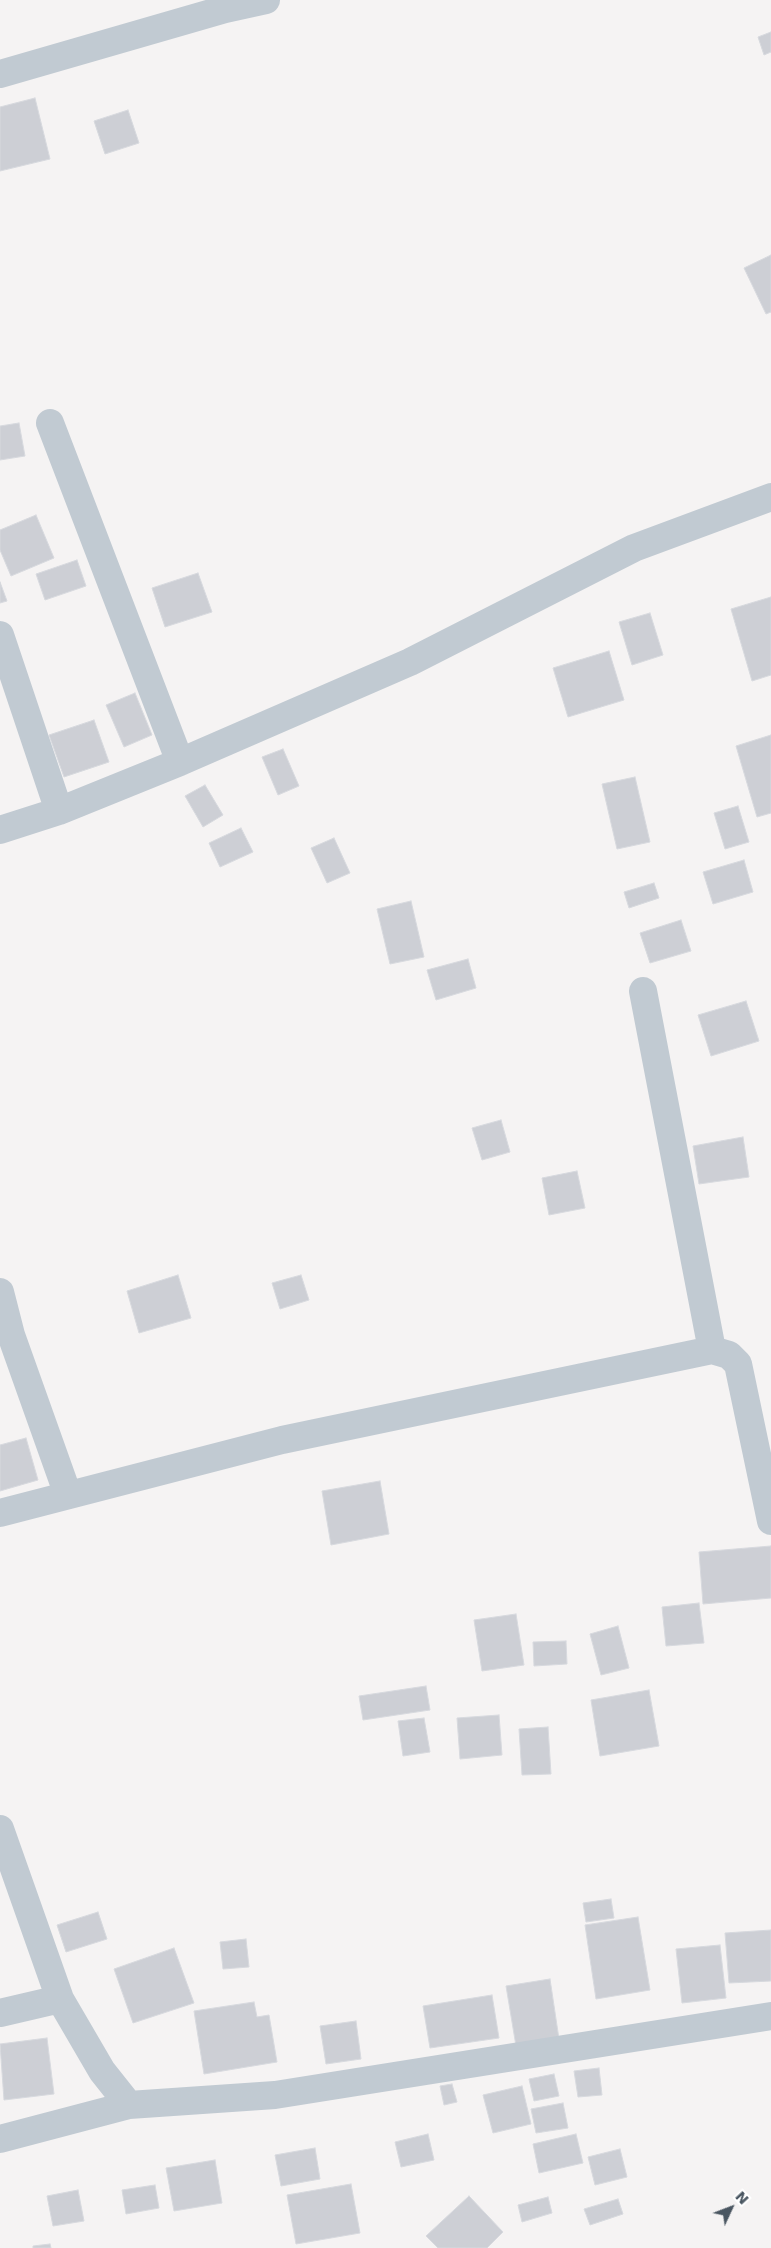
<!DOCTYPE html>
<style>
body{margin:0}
#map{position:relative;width:771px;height:2248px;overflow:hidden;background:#f5f3f3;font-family:"DejaVu Sans",sans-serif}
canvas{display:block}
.north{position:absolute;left:706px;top:2183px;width:50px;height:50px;-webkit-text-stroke:4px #fff;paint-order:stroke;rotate:47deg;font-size:14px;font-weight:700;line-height:20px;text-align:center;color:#4a5661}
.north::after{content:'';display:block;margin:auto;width:18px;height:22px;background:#4a5661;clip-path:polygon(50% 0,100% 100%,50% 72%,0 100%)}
</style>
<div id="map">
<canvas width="771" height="2248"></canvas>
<div class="north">N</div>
</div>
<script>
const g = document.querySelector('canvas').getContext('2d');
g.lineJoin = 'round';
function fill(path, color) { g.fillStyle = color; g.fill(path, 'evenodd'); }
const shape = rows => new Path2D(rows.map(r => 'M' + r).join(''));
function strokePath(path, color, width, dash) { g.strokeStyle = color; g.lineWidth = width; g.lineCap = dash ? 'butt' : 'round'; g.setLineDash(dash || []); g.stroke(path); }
const building = shape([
 [771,32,771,52,764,55,758,37,771,32],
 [35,98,50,159,0,171,0,107,35,98],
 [128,110,139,143,105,154,94,121,128,110],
 [771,255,771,312,766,314,744,268,771,255],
 [19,423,25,456,0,460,0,426,19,423],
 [36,515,54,558,11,576,0,550,0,530,36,515],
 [77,560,86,586,45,600,36,574,77,560],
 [198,573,212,612,165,627,152,588,198,573],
 [0,582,7,601,0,603,0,582],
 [771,597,771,675,752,681,731,609,771,597],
 [650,613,663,655,632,665,619,622,650,613],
 [609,651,624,700,568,717,553,668,609,651],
 [135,693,152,735,124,747,106,705,135,693],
 [94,720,109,762,64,777,49,735,94,720],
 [771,735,771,813,757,817,736,746,771,735],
 [283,749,299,786,278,795,262,757,283,749],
 [635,777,650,842,617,849,602,784,635,777],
 [205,785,223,815,203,827,185,796,205,785],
 [738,806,749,842,725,849,714,813,738,806],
 [241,828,253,852,220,867,209,843,241,828],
 [334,838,350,873,327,883,311,848,334,838],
 [744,860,753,892,713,904,703,872,744,860],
 [654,883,659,898,629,908,624,892,654,883],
 [411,901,424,957,390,964,377,909,411,901],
 [681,920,691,951,650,963,640,933,681,920],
 [468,959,476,988,436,1000,427,970,468,959],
 [746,1001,759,1041,711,1056,698,1015,746,1001],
 [501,1120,510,1152,482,1160,472,1128,501,1120],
 [743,1137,749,1177,699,1184,693,1146,743,1137],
 [577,1171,585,1208,549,1215,542,1178,577,1171],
 [178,1275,191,1318,139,1333,127,1291,178,1275],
 [301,1275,309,1300,280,1309,272,1283,301,1275],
 [26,1438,38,1480,0,1491,0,1445,26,1438],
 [380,1481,389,1534,331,1545,322,1491,380,1481],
 [771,1546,771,1598,703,1604,699,1552,771,1546],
 [699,1603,704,1643,666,1646,662,1607,699,1603],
 [516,1614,524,1665,482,1671,474,1620,516,1614],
 [618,1626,629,1668,601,1675,590,1634,618,1626],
 [566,1641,567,1664,534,1666,533,1642,566,1641],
 [426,1686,430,1710,363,1720,359,1696,426,1686],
 [649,1690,659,1746,600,1756,591,1700,649,1690],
 [499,1715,502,1755,460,1759,457,1718,499,1715],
 [424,1718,430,1752,403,1756,398,1721,424,1718],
 [548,1727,551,1774,522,1775,519,1729,548,1727],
 [611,1899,614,1918,586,1922,583,1903,611,1899],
 [98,1912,107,1939,66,1952,57,1925,98,1912],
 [638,1917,650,1990,596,1999,585,1925,638,1917],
 [771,1930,771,1981,729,1983,725,1933,771,1930],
 [246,1939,249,1967,223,1969,220,1942,246,1939],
 [720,1945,726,1998,682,2003,676,1949,720,1945],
 [174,1948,194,2003,133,2023,114,1969,174,1948],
 [550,1979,559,2039,516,2046,506,1986,550,1979],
 [492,1995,499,2038,430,2048,423,2006,492,1995],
 [254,2002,257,2017,269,2015,277,2062,204,2074,194,2011,254,2002],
 [356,2021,361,2059,326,2064,320,2026,356,2021],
 [47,2038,54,2094,4,2100,0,2044,47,2038],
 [599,2068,602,2095,578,2097,574,2071,599,2068],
 [554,2074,559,2096,534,2101,529,2079,554,2074],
 [452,2084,457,2102,444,2105,440,2086,452,2084],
 [522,2086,531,2124,493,2133,483,2095,522,2086],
 [563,2103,568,2128,536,2133,531,2109,563,2103],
 [428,2134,434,2160,401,2167,395,2142,428,2134],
 [576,2134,583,2163,539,2173,533,2144,576,2134],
 [315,2148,320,2179,281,2186,275,2155,315,2148],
 [620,2149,627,2177,595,2185,588,2157,620,2149],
 [215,2160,222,2203,174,2211,166,2168,215,2160],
 [351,2184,360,2233,296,2244,287,2195,351,2184],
 [155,2185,159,2208,126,2214,122,2190,155,2185],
 [78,2190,84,2221,53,2226,47,2196,78,2190],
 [469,2196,503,2232,487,2248,438,2248,426,2236,469,2196],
 [548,2197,552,2213,522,2222,518,2205,548,2197],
 [618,2199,623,2214,590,2225,584,2209,618,2199],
 [50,2244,51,2248,33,2248,33,2246,50,2244]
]);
fill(building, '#cdcfd5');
strokePath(building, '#d7d9de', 1);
strokePath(shape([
 [0,74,225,9,266,0],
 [50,423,180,762],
 [0,635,59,811],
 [0,830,59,811,180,762,410,662,634,548,771,497],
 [643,991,712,1350],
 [0,1292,11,1335,68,1495],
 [0,1513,282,1440,712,1350,729,1355,738,1364,771,1521],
 [0,1829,60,1999,102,2071,129,2105,275,2095,771,2016],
 [0,2013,60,1999],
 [0,2139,129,2105]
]), '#c1cad2', 28);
</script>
